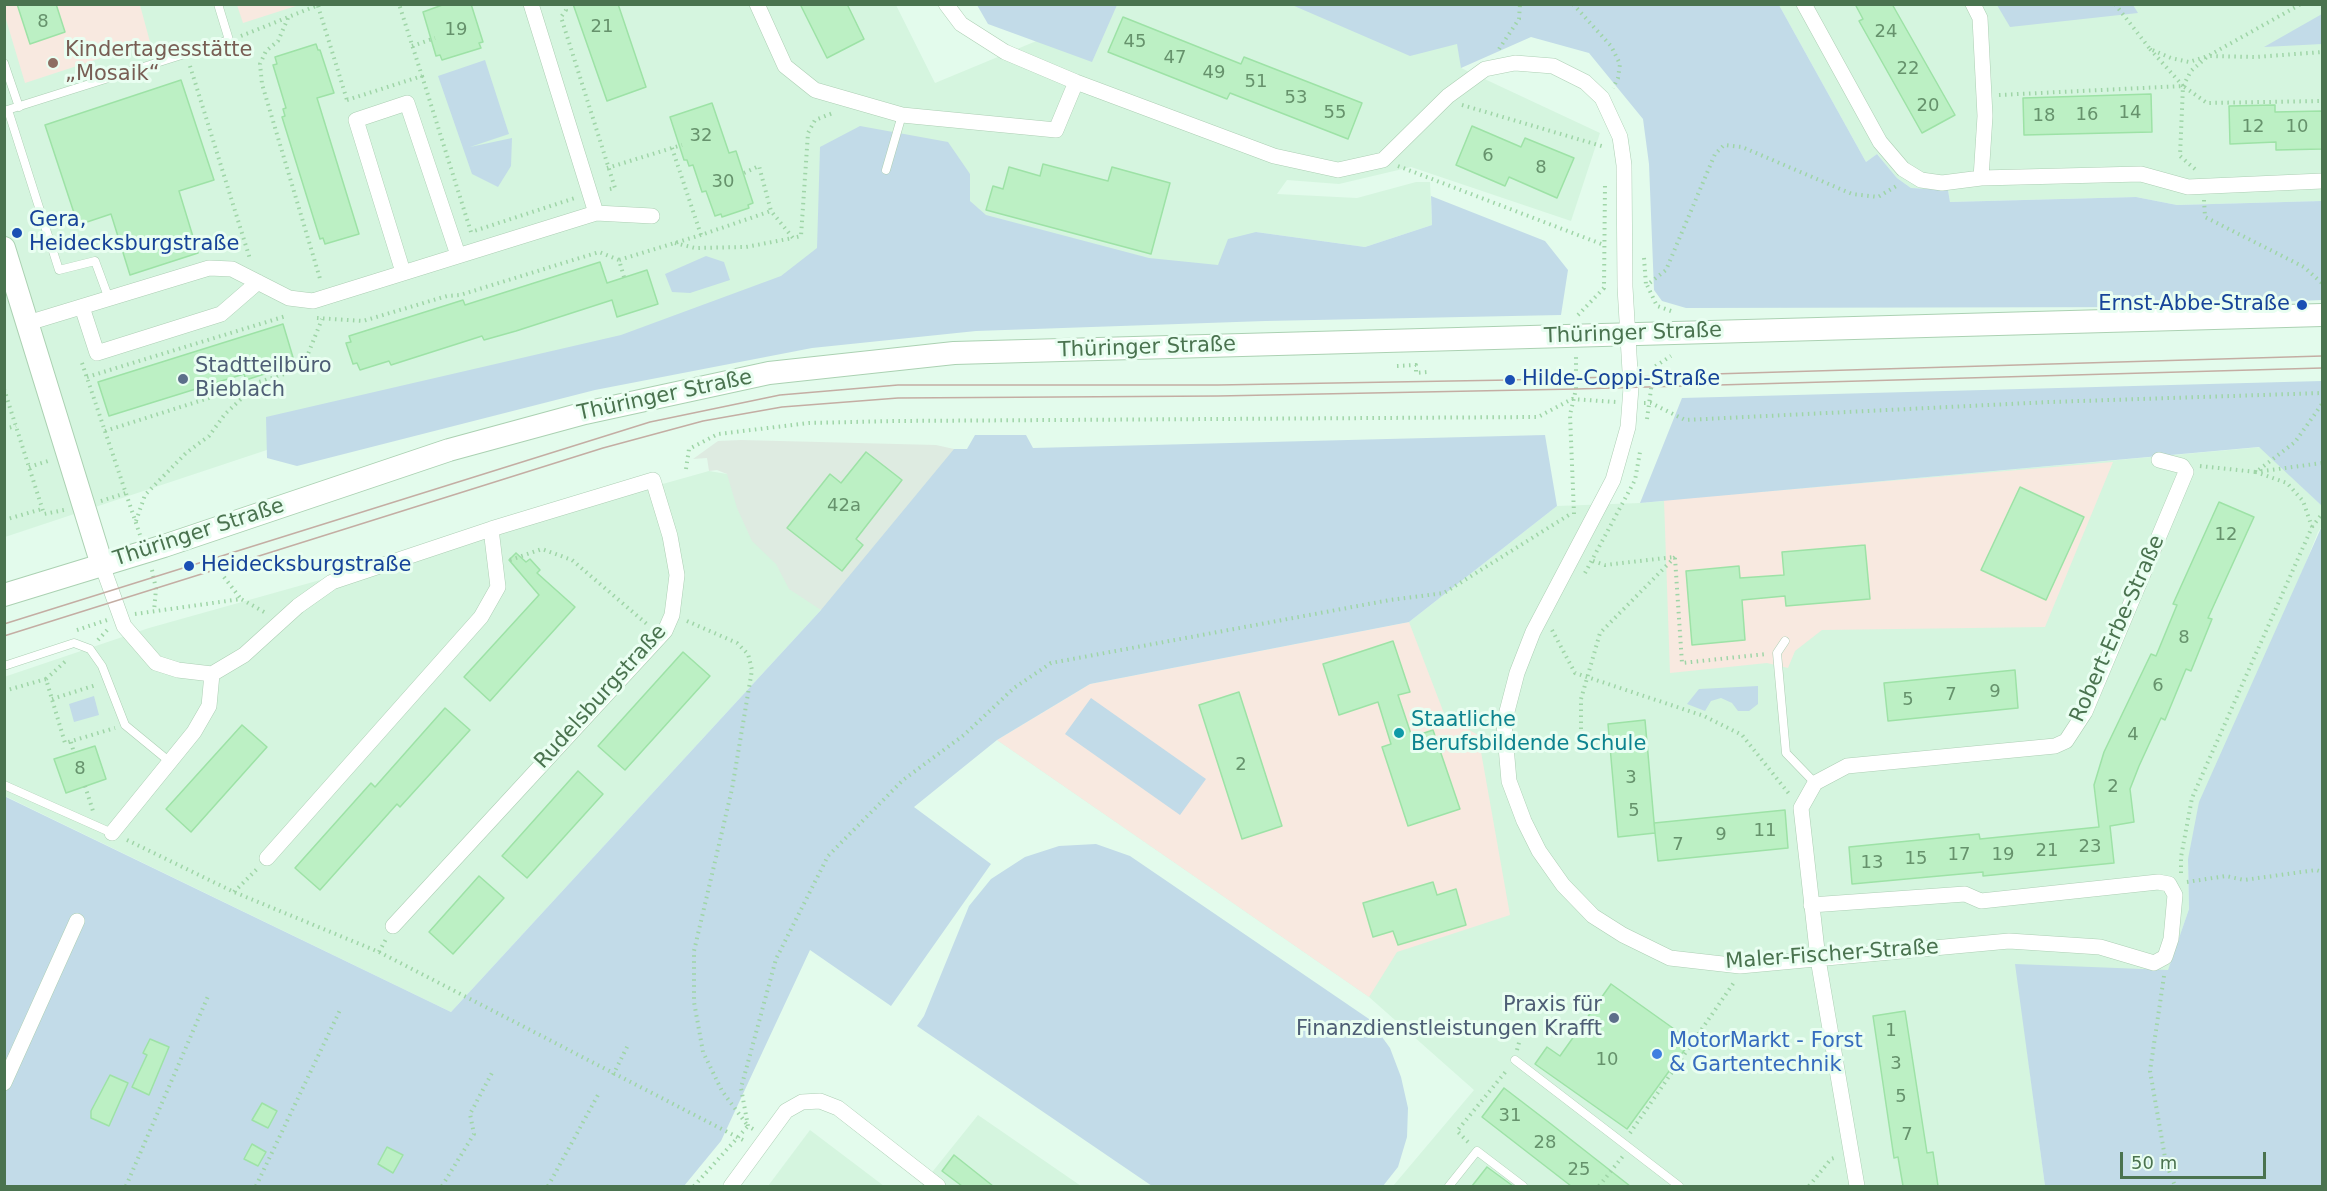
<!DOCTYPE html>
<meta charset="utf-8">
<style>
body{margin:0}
#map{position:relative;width:2327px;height:1191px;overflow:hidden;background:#e3fbec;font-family:"DejaVu Sans",sans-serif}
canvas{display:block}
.frame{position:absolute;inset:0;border:6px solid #4a734f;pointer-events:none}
.scale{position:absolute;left:2120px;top:1152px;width:146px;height:27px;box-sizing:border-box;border:3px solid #4a734f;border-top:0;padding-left:8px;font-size:18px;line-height:21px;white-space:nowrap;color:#4a734f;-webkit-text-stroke:4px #e9fef1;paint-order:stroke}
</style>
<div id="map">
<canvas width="2327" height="1191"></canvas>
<div class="frame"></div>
<div class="scale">50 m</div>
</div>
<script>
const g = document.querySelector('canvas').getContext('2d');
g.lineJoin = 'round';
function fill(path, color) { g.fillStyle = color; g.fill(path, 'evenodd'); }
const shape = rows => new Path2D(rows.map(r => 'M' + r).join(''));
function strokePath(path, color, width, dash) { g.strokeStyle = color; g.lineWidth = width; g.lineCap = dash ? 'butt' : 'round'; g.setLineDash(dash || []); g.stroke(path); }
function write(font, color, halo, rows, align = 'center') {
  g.font = font + ' "DejaVu Sans",sans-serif'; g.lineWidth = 6; g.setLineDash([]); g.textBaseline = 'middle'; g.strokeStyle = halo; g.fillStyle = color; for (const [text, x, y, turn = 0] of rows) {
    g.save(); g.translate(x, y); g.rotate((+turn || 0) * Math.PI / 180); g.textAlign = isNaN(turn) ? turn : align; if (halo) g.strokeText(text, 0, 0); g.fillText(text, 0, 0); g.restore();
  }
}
fill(shape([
 [4,5,896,5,935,83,1075,25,1068,5,1499,5,1461,68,1600,133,1571,221,1411,167,1339,184,1287,180,1277,194,1357,198,1416,182,1430,182,1432,225,1365,247,1256,232,1226,298,893,286,318,433,5,537],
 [1779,5,2322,5,2322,201,2177,205,2136,197,1950,202,1948,190,1911,188,1897,178,1877,154,1866,162],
 [2262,447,2322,506,2322,526,2318,532,2188,859,2189,909,2168,971,2016,965,2045,1186,1393,1186,1474,1090,1369,997,997,740,1409,622,1557,506,1640,503],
 [709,471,727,474,821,610,451,1012,5,796,4,677,149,628],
 [978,1115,1081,1186,921,1186],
 [810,1130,884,1186,768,1186]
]), '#d5f5df');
fill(shape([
 [741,440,936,445,954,449,964,462,849,623,821,610,789,589,776,564,752,541,737,508,727,474,717,470,709,471,707,458,693,459,718,441]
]), '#deebe1');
fill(shape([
 [4,5,140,5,150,42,25,83,5,16],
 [237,5,237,4,299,5,243,23],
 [2113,462,2045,627,1822,630,1795,651,1788,668,1767,663,1670,673,1664,500],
 [1409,622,1445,716,1478,735,1510,915,1397,952,1369,997,997,740,1090,684]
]), '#f8e9e0');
fill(shape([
 [977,5,1117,5,1092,62,988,24],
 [1292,5,1779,5,1866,162,1877,154,1897,178,1911,188,1948,190,1950,202,2136,197,2177,205,2322,201,2322,300,2161,307,1686,308,1662,301,1654,290,1649,164,1643,119,1589,53,1531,37,1461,68,1457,44,1410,56],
 [1997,5,2133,5,2138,13,2010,27],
 [2322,14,2322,44,2264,47],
 [485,60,509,134,470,147,512,138,511,166,498,187,472,174,438,76],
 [860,126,948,142,970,174,970,201,986,215,1149,258,1218,265,1228,239,1256,232,1365,247,1432,225,1431,196,1545,241,1568,270,1561,315,1265,321,976,331,812,348,595,390,297,466,267,458,266,417,621,335,781,276,817,248,820,147],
 [706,256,724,262,730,280,690,293,672,292,665,274],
 [2322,381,2322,506,2259,447,1640,503,1682,398],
 [975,435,1026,435,1033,448,1545,435,1557,506,1409,622,1090,684,997,740,914,807,991,864,891,1006,810,950,721,1141,684,1186,5,1186,4,796,451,1012,821,610,954,449,967,449],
 [2322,526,2322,1186,2045,1186,2015,964,2168,970,2189,909,2188,859,2199,802],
 [1758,686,1758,704,1749,711,1738,711,1732,703,1721,698,1711,701,1705,711,1687,704,1699,689],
 [94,696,99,715,74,722,69,704],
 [1091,698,1206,779,1180,815,1065,734],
 [1096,844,1130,856,1369,1019,1390,1048,1401,1077,1408,1108,1407,1137,1398,1167,1383,1186,1152,1186,917,1026,924,1016,969,906,991,879,1025,857,1059,846]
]), '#c2dbe8');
const building = shape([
 [17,4,56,4,65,32,30,44,17,4],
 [445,4,471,4,483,42,479,43,481,48,442,60,440,55,436,56,423,12,445,4],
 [573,4,618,4,646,87,607,101,573,4],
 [800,4,847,4,864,39,827,58,800,4],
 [1855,4,1892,4,1955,115,1922,133,1859,21,1863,19,1855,4],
 [1123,17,1241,64,1244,57,1362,103,1348,139,1230,93,1227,99,1108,52,1123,17],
 [316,44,318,50,320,50,334,93,317,98,359,234,325,244,323,238,320,239,282,117,285,116,283,109,286,108,273,65,277,64,275,57,316,44],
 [181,80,214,180,179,191,198,253,130,275,111,214,78,225,45,125,181,80],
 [2151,94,2152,132,2024,135,2023,98,2151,94],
 [712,103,729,153,736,151,753,203,748,205,749,208,722,217,721,214,715,216,706,191,702,192,693,165,689,166,687,160,684,160,670,117,712,103],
 [2275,105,2275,112,2322,111,2322,149,2276,150,2276,142,2230,144,2229,106,2275,105],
 [1472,126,1521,147,1525,138,1574,158,1557,198,1509,177,1505,186,1456,165,1472,126],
 [1043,164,1108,181,1112,167,1170,183,1151,254,986,210,993,186,1003,189,1009,167,1040,176,1043,164],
 [600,262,607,283,647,270,658,304,617,317,612,300,516,331,484,340,482,336,391,365,389,361,360,370,357,363,353,364,346,343,351,342,349,336,463,300,465,305,600,262],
 [283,324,295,364,246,380,244,374,109,416,98,382,283,324],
 [866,452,902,480,856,539,863,545,842,571,787,528,830,474,841,483,866,452],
 [2020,487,2084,517,2046,600,1981,570,2020,487],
 [2219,502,2254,517,2208,618,2212,619,2191,671,2186,669,2165,720,2161,718,2139,766,2130,789,2134,822,2110,826,2114,863,1983,876,1983,872,1852,884,1849,847,1979,834,1980,839,2099,827,2094,785,2104,752,2151,654,2156,656,2177,605,2173,604,2219,502],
 [1865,545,1870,599,1786,606,1785,596,1742,600,1745,640,1692,645,1686,571,1739,566,1740,578,1784,575,1782,552,1865,545],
 [516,553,526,562,530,559,540,570,537,573,575,607,490,701,464,677,539,595,509,560,516,553],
 [1393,641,1410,692,1398,695,1412,737,1433,730,1460,809,1408,826,1382,747,1391,744,1378,702,1339,715,1323,664,1393,641],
 [683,652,710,676,625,770,598,746,683,652],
 [2015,670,2018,708,1888,721,1884,683,2015,670],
 [1239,692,1282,826,1242,839,1199,705,1239,692],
 [445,708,470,730,400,807,397,804,320,890,295,868,371,783,375,787,445,708],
 [1645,720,1655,833,1618,837,1608,724,1645,720],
 [242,725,267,747,191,832,166,809,242,725],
 [95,746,106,779,66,793,54,759,95,746],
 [578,771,603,794,527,878,502,856,578,771],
 [1785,810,1788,848,1658,861,1654,823,1785,810],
 [479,876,504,898,453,954,429,932,479,876],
 [1433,882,1437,895,1456,889,1466,925,1398,945,1393,931,1373,937,1363,903,1433,882],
 [1611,984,1691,1041,1627,1129,1535,1064,1547,1047,1560,1056,1611,984],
 [1905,1011,1927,1153,1933,1152,1938,1186,1903,1186,1898,1157,1894,1158,1873,1016,1905,1011],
 [150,1039,169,1047,149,1095,132,1087,147,1055,143,1053,150,1039],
 [110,1075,128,1083,109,1126,91,1118,91,1111,110,1075],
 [1504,1088,1551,1124,1630,1186,1571,1186,1482,1117,1504,1088],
 [262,1103,277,1111,268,1128,252,1120,262,1103],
 [252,1144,266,1152,258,1166,244,1159,252,1144],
 [387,1147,403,1155,393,1173,378,1164,387,1147],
 [954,1155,993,1186,962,1186,942,1171,954,1155],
 [1487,1167,1513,1186,1472,1186,1487,1167]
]);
fill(building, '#bcf0c4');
strokePath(building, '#9de2a6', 1.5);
const lane = shape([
 [4,63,19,107],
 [8,110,59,270,95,261,109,299],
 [4,111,229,40,218,4],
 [886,170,902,115],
 [1785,641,1777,653,1786,753,1815,783],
 [4,666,74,643,90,649,102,666,125,725,170,762],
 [4,785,112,833],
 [1515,1060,1679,1186],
 [1449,1186,1477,1151,1523,1186]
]);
const street = shape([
 [531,4,596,213],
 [757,4,785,66,815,90,902,115,1056,130,1076,82],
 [946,4,961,24,1005,52,1076,82,1274,156,1338,170,1383,160,1448,96,1485,69,1515,63,1553,66,1585,82,1602,98,1620,137,1624,165,1625,287,1631,388,1628,427,1613,480,1533,632,1517,673,1504,723,1509,781,1524,821,1539,851,1563,885,1593,916,1623,935,1670,958,1740,966,2009,941,2100,947,2154,963,2165,957,2171,939,2175,895,2169,884,2158,882,1981,901,1965,894,1811,905],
 [1804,4,1880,142,1903,169,1921,180,1942,183,1981,178,2141,174,2188,187,2322,181],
 [1973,4,1980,18,1985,116,1981,178],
 [403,272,356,120,407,103,458,255],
 [82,307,97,353,221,314,258,282],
 [28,323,209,268,232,269,289,298,313,301,596,213,652,216],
 [102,565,124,626,156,663,178,670,212,674,244,655,298,606,332,582,491,529,653,480,670,536,677,575,672,615,665,631,393,926],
 [112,833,194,732,209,706,212,674],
 [267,858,481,617,498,587,491,529],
 [4,1083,77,921],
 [731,1186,786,1111,802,1102,820,1101,838,1108,938,1186],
 [1857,1186,1818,959,1801,808,1815,783,1847,766,2055,746,2066,741,2085,712,2186,472,2182,466,2159,460]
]);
const secondary = shape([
 [4,248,102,565],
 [4,595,164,546,449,450,585,413,769,373,954,353,2322,315]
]);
strokePath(lane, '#adcfb4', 9);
strokePath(street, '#adcfb4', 16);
strokePath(secondary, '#abd1b2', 24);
strokePath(shape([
 [564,4,566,10,561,17,615,188,606,190],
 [1573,4,1611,46,1620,64,1618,78,1613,88],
 [2115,4,2150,49,2171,58,2189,62,2208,56,2301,4],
 [318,6,347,100],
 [288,18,278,41,266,51,260,64,262,84,321,282],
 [241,36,321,4],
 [412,46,435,38],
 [1499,49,1519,19,1520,4],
 [2150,49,2183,86,2180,156,2196,170],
 [190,66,250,259],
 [422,76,471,232,575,198],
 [2183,86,2191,71,2208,56,2256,57,2322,52],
 [1999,95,2183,86,2207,103,2322,101],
 [347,100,422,76,399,4],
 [1462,105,1605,147],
 [672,148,701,235,771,211],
 [1398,166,1604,245],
 [607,168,682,145],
 [744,173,759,166,771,211,793,238,801,236,808,133,815,120,833,113],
 [2204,200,2205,217,2304,267,2322,283],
 [675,243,695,248,746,247,793,238],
 [1644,258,1646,285],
 [624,277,619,260,701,235],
 [1671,311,1657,306,1647,285,1666,270,1715,154,1724,145,1742,147,1852,194,1878,197,1898,185],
 [1578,315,1604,288,1605,183],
 [317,318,363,321,447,296,460,295,599,252,619,260],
 [82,363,140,535],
 [1397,366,1416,365,1416,373,1427,372],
 [87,377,286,316],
 [4,389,44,514,64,510],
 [1644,403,1651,403,1685,420,2050,402,2322,393],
 [1647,419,1654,367,1671,356],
 [4,429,16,426],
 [105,431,297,370,306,359,322,319],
 [2200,466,2256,472,2295,442,2322,404],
 [29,467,51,460],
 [686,469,689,449,718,434,809,423,895,421,1538,417,1572,399,1616,402],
 [101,501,126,493],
 [1574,514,1570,415,1576,389,1576,356],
 [4,520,42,509],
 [136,521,145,495,186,453,209,436,225,414,256,385],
 [2312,527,2322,514],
 [1675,558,1682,663,1766,654],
 [510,560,542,549,572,560,648,625],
 [1593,561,1605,565,1674,557],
 [152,570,156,589,154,611],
 [1585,573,1635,480,1640,452],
 [224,577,241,599],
 [135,614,241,599,266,613],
 [687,621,737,643,748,654,752,670,732,789,694,951,694,1002,703,1052,722,1091,748,1126,694,1186],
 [77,630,107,620],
 [1552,630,1575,673,1704,716,1742,735,1790,795],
 [98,640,109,628],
 [46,679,68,659],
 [4,691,46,679,65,743,115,728],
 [52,699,96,685],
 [1581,735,1581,699,1600,633,1675,557],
 [71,742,74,753],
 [85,786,93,811],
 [127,840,234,892,379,952,745,1141],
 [2181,873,2181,857,2192,798,2312,527,2303,501,2287,483,2256,472,2322,463],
 [2187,882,2226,876,2244,880,2316,870,2322,872],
 [234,892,257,869],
 [379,952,386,939],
 [2164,976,2150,1071,2166,1163,2175,1186],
 [1517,1050,1520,1039],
 [613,1075,628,1045],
 [753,1129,748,1126,741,1088,776,959,828,856,903,780,964,735,1014,688,1051,663,1390,600,1444,593,1572,513],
 [1630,1133,1735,981],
 [1468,1142,1457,1131,1507,1070],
 [126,1186,209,994],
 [256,1186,341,1008],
 [442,1186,474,1134,470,1114,493,1071],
 [548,1186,598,1095],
 [1599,1186,1623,1156],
 [1809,1186,1831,1159,1837,1157]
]), '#9fd5a7', 4, [1.5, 4.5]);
strokePath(lane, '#fff', 8);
strokePath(street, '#fff', 15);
strokePath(secondary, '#fff', 22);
strokePath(shape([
 [4,624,650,422,780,395,898,385,1218,385,1510,380,2322,356],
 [4,636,603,448,703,421,782,407,898,398,1218,396,1576,389,2322,368]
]), '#c4ada3', 1.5);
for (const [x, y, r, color] of [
 [53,63,6,"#8d6e63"],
 [17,233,6,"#1a4fb4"],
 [2302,305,6,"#1a4fb4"],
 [183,379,6,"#5c6f8a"],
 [1510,380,6,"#1a4fb4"],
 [189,566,6,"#1a4fb4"],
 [1399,733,6,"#0f9aa8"],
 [1614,1018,6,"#5c6f8a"],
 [1657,1054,6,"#3f7fe0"]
]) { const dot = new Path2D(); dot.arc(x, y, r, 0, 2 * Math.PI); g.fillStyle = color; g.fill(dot); strokePath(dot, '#e9fef1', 2); }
write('18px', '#66926c', null, [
 ["8",43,22],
 ["21",602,27],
 ["19",456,30],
 ["24",1886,32],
 ["45",1135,42],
 ["47",1175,58],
 ["22",1908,69],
 ["49",1214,73],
 ["51",1256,82],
 ["53",1296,98],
 ["20",1928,106],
 ["55",1335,113],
 ["14",2130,113],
 ["16",2087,115],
 ["18",2044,116],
 ["12",2253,127],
 ["10",2297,127],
 ["32",701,136],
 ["6",1488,156],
 ["8",1541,168],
 ["30",723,182],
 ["42a",844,506],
 ["12",2226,535],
 ["8",2184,638],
 ["6",2158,686],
 ["9",1995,692],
 ["7",1951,695],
 ["5",1908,700],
 ["4",2133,735],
 ["2",1241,765],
 ["8",80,769],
 ["3",1631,778],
 ["2",2113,787],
 ["5",1634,811],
 ["11",1765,831],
 ["9",1721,835],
 ["7",1678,845],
 ["23",2090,847],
 ["21",2047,851],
 ["17",1959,855],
 ["19",2003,855],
 ["15",1916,859],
 ["13",1872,863],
 ["1",1891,1031],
 ["10",1607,1060],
 ["3",1896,1064],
 ["5",1901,1097],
 ["31",1510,1116],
 ["7",1907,1135],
 ["28",1545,1143],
 ["25",1579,1170]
]);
write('21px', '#785e54', '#e9fef1', [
 ["Kindertagesstätte",65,51],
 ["„Mosaik“",65,75]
], 'left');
write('21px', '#164399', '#e9fef1', [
 ["Gera,",29,221],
 ["Heidecksburgstraße",29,245],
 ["Ernst-Abbe-Straße",2290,305,"right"],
 ["Hilde-Coppi-Straße",1522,380],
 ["Heidecksburgstraße",201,566]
], 'left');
write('21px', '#4a734f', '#e9fef1', [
 ["Thüringer Straße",1633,334,-2],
 ["Thüringer Straße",1147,348,-2],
 ["Thüringer Straße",665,396,-12],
 ["Thüringer Straße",199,533,-18],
 ["Robert-Erbe-Straße",2118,629,-66],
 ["Rudelsburgstraße",601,697,-48],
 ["Maler-Fischer-Straße",1832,955,-4]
]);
write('21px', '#4e5e75', '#e9fef1', [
 ["Stadtteilbüro",195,367],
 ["Bieblach",195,391],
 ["Praxis für",1602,1006,"right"],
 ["Finanzdienstleistungen Krafft",1602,1030,"right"]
], 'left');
write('21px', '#0d838f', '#e9fef1', [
 ["Staatliche",1411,721],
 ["Berufsbildende Schule",1411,745]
], 'left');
write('21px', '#366cbe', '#e9fef1', [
 ["MotorMarkt - Forst",1669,1042],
 ["& Gartentechnik",1669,1066]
], 'left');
</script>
